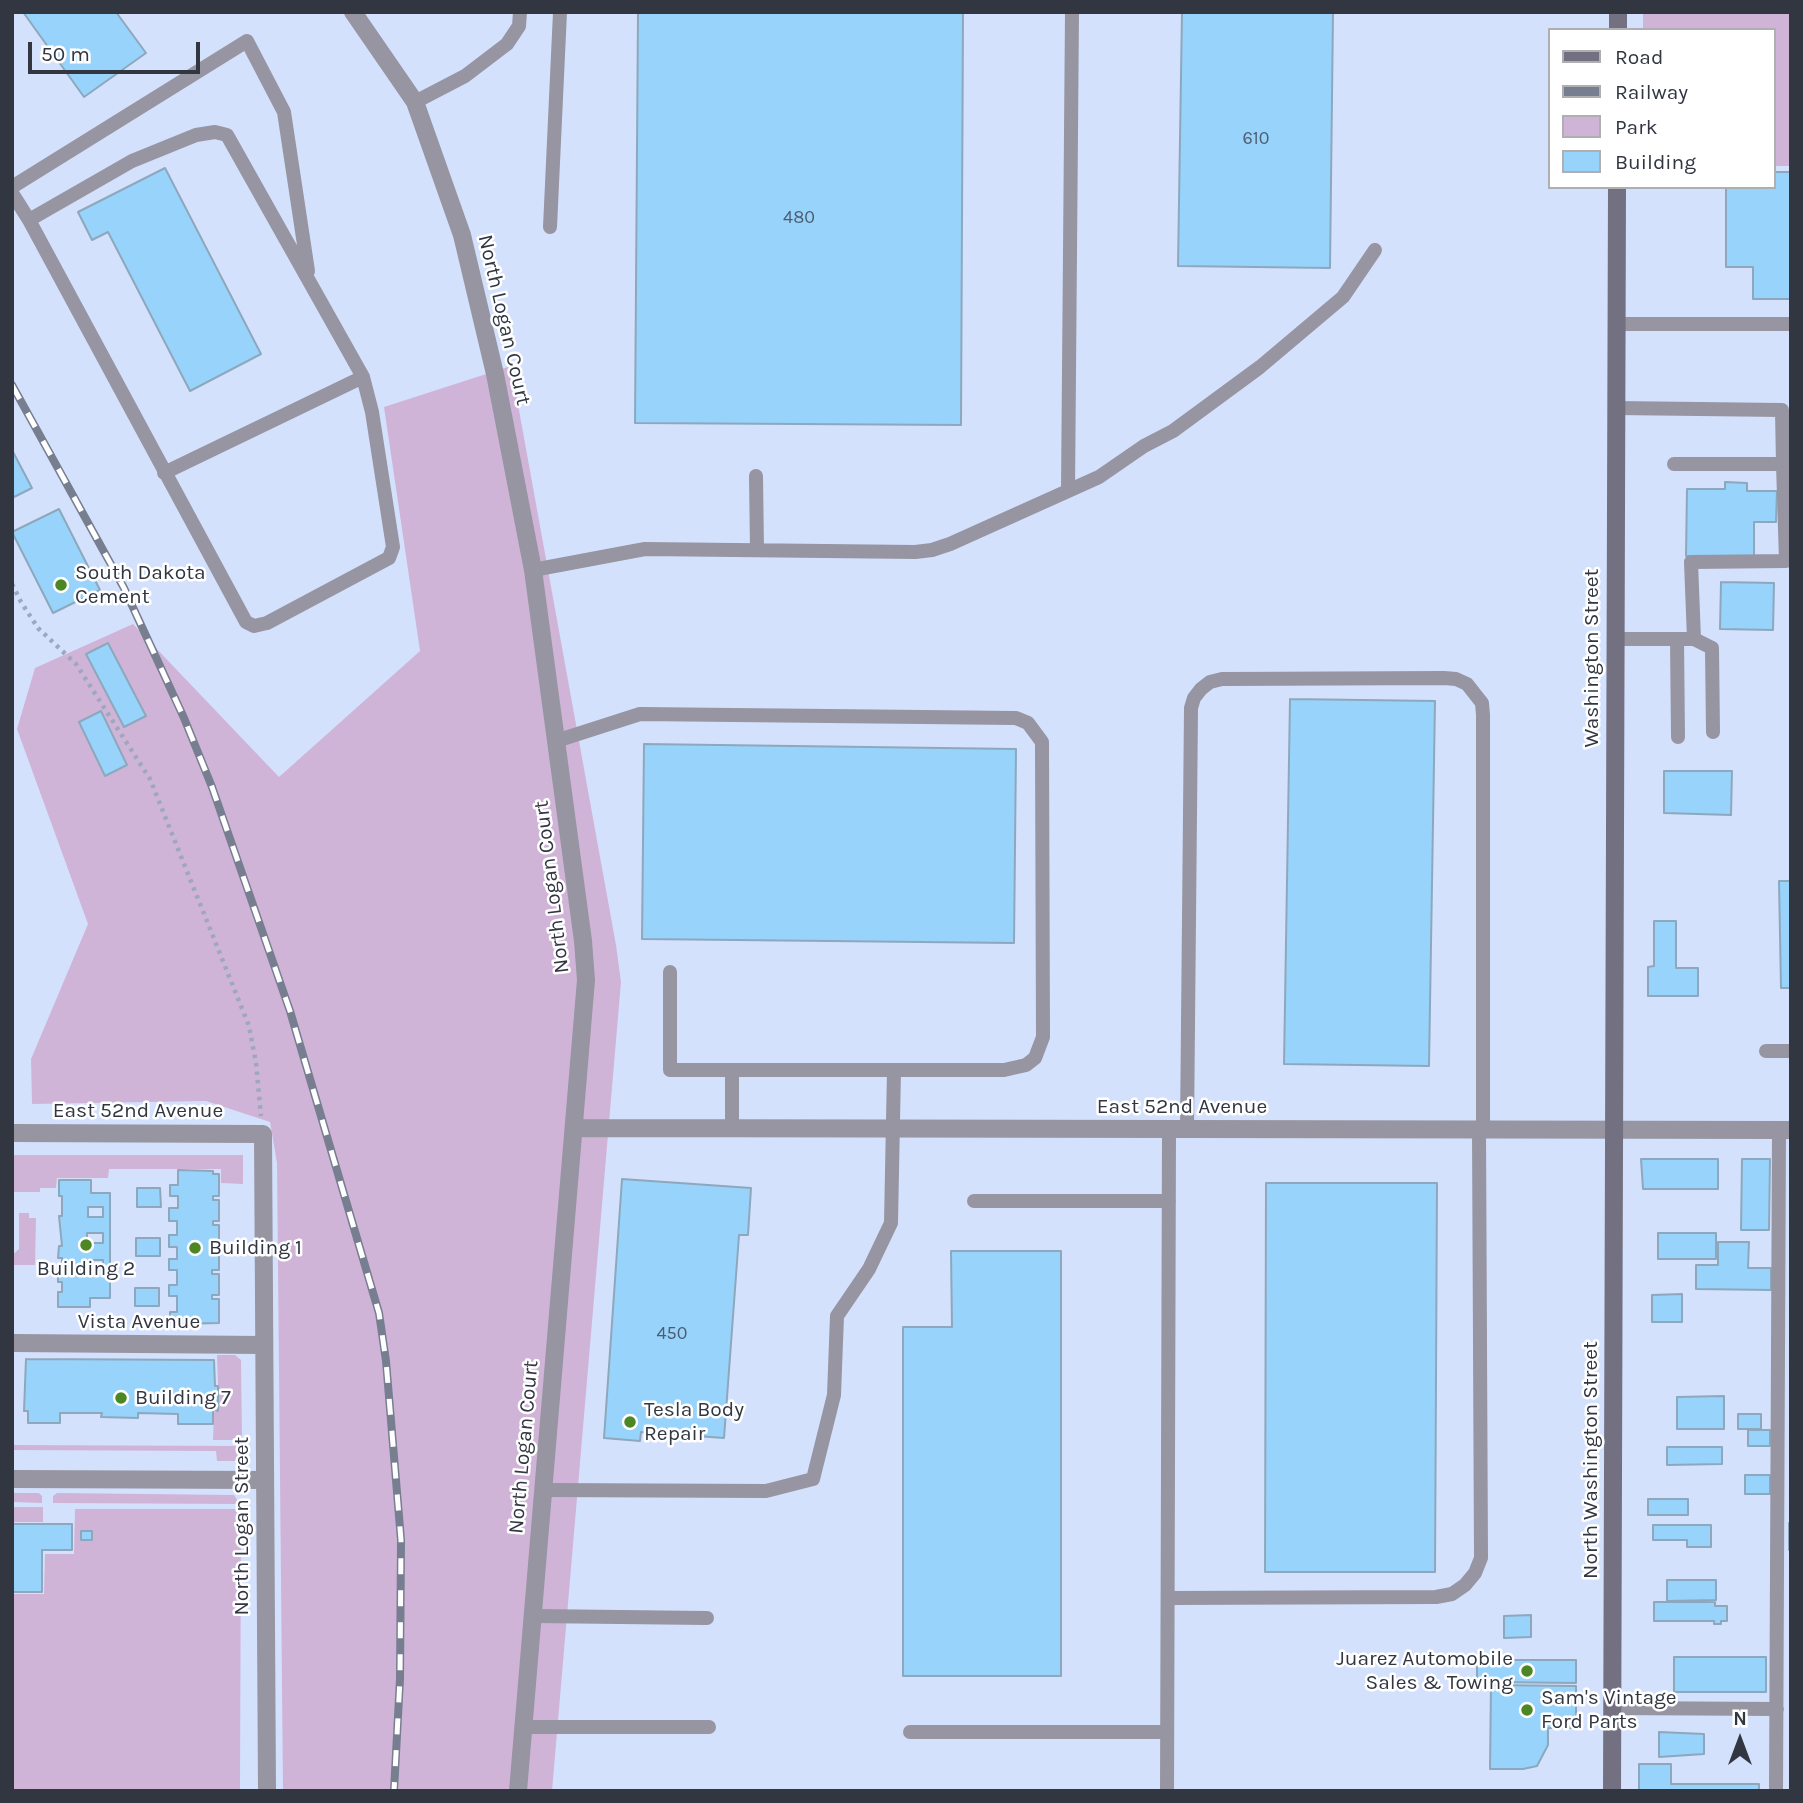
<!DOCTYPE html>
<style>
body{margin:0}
#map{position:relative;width:1803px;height:1803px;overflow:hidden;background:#d4e1fd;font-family:Karla,sans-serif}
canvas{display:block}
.frame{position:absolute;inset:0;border:14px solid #313641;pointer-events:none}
.legend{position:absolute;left:1548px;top:28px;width:228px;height:161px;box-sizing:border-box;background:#fff;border:2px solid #adafb3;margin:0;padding:9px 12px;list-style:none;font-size:21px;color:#313641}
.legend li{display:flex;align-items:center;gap:14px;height:35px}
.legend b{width:35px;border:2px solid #adafb3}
.north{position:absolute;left:1705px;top:1705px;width:70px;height:70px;-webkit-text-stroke:5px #fff;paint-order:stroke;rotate:0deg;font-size:19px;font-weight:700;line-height:28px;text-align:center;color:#313641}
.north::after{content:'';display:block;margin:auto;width:24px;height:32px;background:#313641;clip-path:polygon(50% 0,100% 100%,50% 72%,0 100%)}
.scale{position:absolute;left:28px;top:42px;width:172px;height:32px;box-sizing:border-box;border:4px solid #313641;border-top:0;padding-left:9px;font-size:21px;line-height:24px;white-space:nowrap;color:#313641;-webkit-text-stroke:5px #fff;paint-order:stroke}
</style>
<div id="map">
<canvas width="1803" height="1803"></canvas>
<div class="frame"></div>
<ul class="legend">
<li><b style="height:9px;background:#737082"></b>Road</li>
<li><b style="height:9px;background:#767e90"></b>Railway</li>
<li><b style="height:19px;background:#d0b4d8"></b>Park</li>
<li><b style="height:19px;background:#98d3fc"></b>Building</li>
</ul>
<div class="north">N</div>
<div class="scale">50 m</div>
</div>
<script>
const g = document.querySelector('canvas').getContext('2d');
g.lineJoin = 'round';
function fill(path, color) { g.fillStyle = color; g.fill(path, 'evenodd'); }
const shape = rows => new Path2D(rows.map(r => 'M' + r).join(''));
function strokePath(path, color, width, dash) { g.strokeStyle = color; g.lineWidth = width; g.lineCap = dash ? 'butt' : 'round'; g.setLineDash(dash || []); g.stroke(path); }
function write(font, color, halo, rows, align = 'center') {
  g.font = font + ' Karla,sans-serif'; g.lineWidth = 5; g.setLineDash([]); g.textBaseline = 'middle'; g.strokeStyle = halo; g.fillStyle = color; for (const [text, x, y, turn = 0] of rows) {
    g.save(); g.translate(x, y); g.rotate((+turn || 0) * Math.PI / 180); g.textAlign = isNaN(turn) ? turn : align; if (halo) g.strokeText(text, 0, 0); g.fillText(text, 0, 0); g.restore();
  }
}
fill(shape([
 [1643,12,1791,12,1791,166,1773,166,1773,30,1643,30],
 [511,366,616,945,621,982,552,1791,283,1791,277,1163,270,1122,206,1101,32,1104,31,1059,88,924,17,729,35,668,133,624,279,777,420,651,384,407],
 [12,1155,243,1155,243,1184,221,1183,221,1169,109,1169,108,1178,57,1178,56,1188,40,1188,40,1192,12,1192],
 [19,1213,29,1213,29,1218,36,1218,35,1265,12,1265,12,1255,19,1249],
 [217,1355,235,1355,241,1360,242,1440,213,1440,214,1412,219,1412],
 [12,1445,241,1446,241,1451,236,1461,217,1461,216,1451,12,1450],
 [12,1493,39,1493,42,1496,42,1503,12,1502],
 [57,1493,234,1495,240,1504,53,1503,53,1496],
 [12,1507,43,1507,43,1522,12,1522],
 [75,1509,241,1509,240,1791,12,1791,12,1594,44,1594,45,1554,74,1554]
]), '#d0b4d8');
const building = shape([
 [23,12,116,12,146,53,84,97,23,12],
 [638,12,963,12,961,425,635,423,638,12],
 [1182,12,1333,12,1330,268,1178,266,1182,12],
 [165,168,261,354,190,391,108,232,92,240,78,212,165,168],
 [1773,172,1791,172,1791,299,1753,299,1753,267,1726,267,1726,187,1773,187,1773,172],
 [12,450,32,488,12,498,12,450],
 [1725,482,1747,483,1747,491,1777,491,1776,522,1754,522,1754,557,1686,556,1687,489,1725,489,1725,482],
 [59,509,100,590,53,613,12,532,59,509],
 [1721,582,1774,583,1773,630,1720,629,1721,582],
 [108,643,146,716,124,727,86,654,108,643],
 [1290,699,1435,701,1429,1066,1284,1064,1290,699],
 [101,711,127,765,105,776,79,722,101,711],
 [644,744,1016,749,1014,943,642,939,644,744],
 [1664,771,1732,771,1731,815,1664,813,1664,771],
 [1779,881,1791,881,1791,988,1781,988,1779,881],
 [1654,921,1676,921,1676,968,1698,968,1698,996,1648,996,1648,967,1654,966,1654,921],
 [1641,1159,1718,1159,1718,1189,1643,1189,1641,1159],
 [1742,1159,1770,1159,1769,1230,1741,1230,1742,1159],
 [178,1170,213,1171,213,1174,219,1174,219,1196,213,1196,213,1200,219,1200,219,1221,213,1221,213,1225,219,1225,219,1246,213,1246,213,1250,219,1250,219,1270,212,1270,212,1274,219,1274,219,1295,212,1295,212,1299,219,1299,219,1323,177,1324,178,1322,170,1322,170,1312,177,1312,177,1296,169,1296,169,1285,177,1285,177,1270,169,1270,169,1259,177,1259,177,1247,169,1247,169,1235,177,1235,177,1221,169,1221,169,1208,178,1208,178,1196,170,1196,170,1185,178,1185,178,1170],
 [622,1179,751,1188,748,1235,739,1235,724,1438,641,1432,640,1441,604,1438,622,1179],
 [59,1180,91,1180,91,1193,110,1193,110,1298,90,1298,90,1307,58,1307,58,1292,62,1292,62,1282,58,1282,58,1269,62,1269,62,1258,58,1258,59,1246,62,1246,59,1216,62,1216,62,1196,59,1196,59,1180],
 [88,1207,103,1207,103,1217,88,1217,88,1207],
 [87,1233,103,1233,103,1243,87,1243,87,1233],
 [88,1260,103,1260,103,1270,88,1270,88,1260],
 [1266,1183,1437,1183,1435,1572,1265,1572,1266,1183],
 [137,1188,160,1188,161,1207,137,1207,137,1188],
 [1658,1233,1716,1233,1716,1259,1658,1259,1658,1233],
 [136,1238,160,1238,160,1256,136,1256,136,1238],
 [1718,1242,1749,1242,1748,1268,1771,1268,1771,1290,1696,1289,1696,1265,1718,1265,1718,1242],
 [951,1251,1061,1251,1061,1676,903,1676,903,1327,952,1327,951,1251],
 [135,1288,159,1288,159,1306,135,1306,135,1288],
 [1682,1294,1682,1322,1652,1322,1652,1295,1682,1294],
 [26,1359,214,1360,215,1386,218,1386,218,1411,213,1410,213,1424,178,1424,178,1414,138,1413,138,1418,101,1417,102,1413,60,1413,60,1423,28,1423,28,1411,24,1411,26,1359],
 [1724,1396,1724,1429,1677,1429,1677,1397,1724,1396],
 [1738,1414,1761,1414,1761,1429,1738,1429,1738,1414],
 [1748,1430,1770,1430,1770,1446,1748,1446,1748,1430],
 [1667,1447,1722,1447,1722,1464,1667,1465,1667,1447],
 [1745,1475,1770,1475,1770,1494,1745,1494,1745,1475],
 [1648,1499,1688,1499,1688,1515,1648,1515,1648,1499],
 [1789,1523,1791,1523,1791,1550,1789,1550,1789,1523],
 [12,1524,72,1524,72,1550,42,1550,42,1592,12,1592,12,1524],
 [1653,1525,1711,1525,1711,1547,1687,1547,1687,1540,1653,1540,1653,1525],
 [81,1531,92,1531,92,1540,81,1540,81,1531],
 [1667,1580,1716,1580,1716,1600,1667,1601,1667,1580],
 [1654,1602,1715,1602,1715,1606,1727,1606,1727,1621,1721,1621,1721,1624,1714,1624,1714,1621,1654,1621,1654,1602],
 [1531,1615,1531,1637,1504,1638,1504,1616,1531,1615],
 [1674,1657,1766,1657,1766,1692,1674,1692,1674,1657],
 [1487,1660,1576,1660,1576,1683,1487,1682,1487,1680,1477,1680,1477,1665,1487,1665,1487,1660],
 [1491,1685,1576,1686,1576,1728,1548,1728,1548,1745,1537,1766,1523,1769,1490,1769,1491,1685],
 [1659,1732,1704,1734,1704,1754,1659,1757,1659,1732],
 [1639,1764,1671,1764,1671,1784,1759,1784,1759,1791,1639,1791,1639,1764]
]);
fill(building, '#98d3fc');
strokePath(building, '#8da8bc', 2);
strokePath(shape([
 [12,584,21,602,38,628,76,664,150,779,249,1026,256,1063,261,1116]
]), '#9da7bd', 4.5, [3.5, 5]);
strokePath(shape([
 [415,102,465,76,507,44,519,26,520,12],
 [12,187,247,41,284,112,308,271],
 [12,193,29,220,246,622,254,626,267,623,389,558,393,547,372,412,363,377,227,135,215,132,196,135,132,161,29,220],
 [550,227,560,12],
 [1616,324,1791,324],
 [1615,408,1782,410,1783,464],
 [164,473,363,377],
 [756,476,757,550],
 [1068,491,1072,12],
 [533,570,645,549,915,552,932,550,950,544,1099,477,1144,446,1173,431,1260,367,1343,297,1375,250],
 [1614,639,1694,639,1691,562,1786,561,1783,464,1674,464],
 [1677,639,1678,737],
 [1694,639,1712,648,1713,732],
 [556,741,640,714,1016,718,1028,723,1042,742,1043,1037,1035,1058,1026,1065,1004,1070,670,1070,670,972],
 [1766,1051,1791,1051],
 [732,1070,732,1128],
 [1187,1129,1191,708,1194,698,1201,689,1210,682,1222,679,1444,678,1456,679,1467,684,1482,703,1483,715,1483,1130],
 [974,1201,1169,1201],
 [543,1490,766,1491,813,1479,834,1395,837,1316,869,1269,891,1223,894,1070],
 [1168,1598,1436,1597,1452,1594,1465,1585,1475,1573,1481,1558,1479,1130],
 [533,1616,707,1618],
 [1612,1708,1777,1709],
 [524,1727,709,1727],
 [910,1732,1167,1732],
 [1167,1791,1169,1129],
 [1776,1791,1779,1130]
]), '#9695a1', 14);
strokePath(shape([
 [353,12,415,102,462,235,495,374,533,570,583,941,586,980,518,1791],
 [574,1128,1791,1130],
 [12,1133,263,1134,267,1791],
 [12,1343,264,1345],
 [12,1479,265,1480]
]), '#9695a1', 18);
strokePath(shape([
 [1618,30,1618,12],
 [1612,1791,1617,187]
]), '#737082', 18);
const rail = shape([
 [12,385,124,588,184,718,212,787,290,1011,379,1313,386,1361,401,1540,400,1679,394,1791]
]);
strokePath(rail, '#767e90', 8);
strokePath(rail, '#fff', 5, [16]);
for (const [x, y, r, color] of [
 [61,585,7,"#4c8723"],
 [86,1245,7,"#4c8723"],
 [195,1248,7,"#4c8723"],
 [121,1398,7,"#4c8723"],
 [630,1422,7,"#4c8723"],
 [1527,1671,7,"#4c8723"],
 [1527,1710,7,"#4c8723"]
]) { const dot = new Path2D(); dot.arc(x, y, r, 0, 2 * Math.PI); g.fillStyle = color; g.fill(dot); strokePath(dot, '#fff', 2.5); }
write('18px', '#4b5d70', null, [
 ["610",1256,139],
 ["480",799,218],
 ["450",672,1334]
]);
write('21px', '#313641', '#fff', [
 ["North Logan Court",504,320,77],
 ["Washington Street",1592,658,-90],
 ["North Logan Court",552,887,-97],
 ["East 52nd Avenue",1182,1107],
 ["East 52nd Avenue",138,1111],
 ["Vista Avenue",139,1322],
 ["North Logan Court",524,1447,-85],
 ["North Washington Street",1591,1460,-90],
 ["North Logan Street",242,1526,-90]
]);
write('21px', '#313641', '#fff', [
 ["South Dakota",75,573],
 ["Cement",75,597],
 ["Building 1",209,1248],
 ["Building 2",86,1269,"center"],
 ["Building 7",135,1398],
 ["Tesla Body",644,1410],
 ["Repair",644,1434],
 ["Juarez Automobile",1513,1659,"right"],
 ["Sales & Towing",1513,1683,"right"],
 ["Sam's Vintage",1541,1698],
 ["Ford Parts",1541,1722]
], 'left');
</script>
